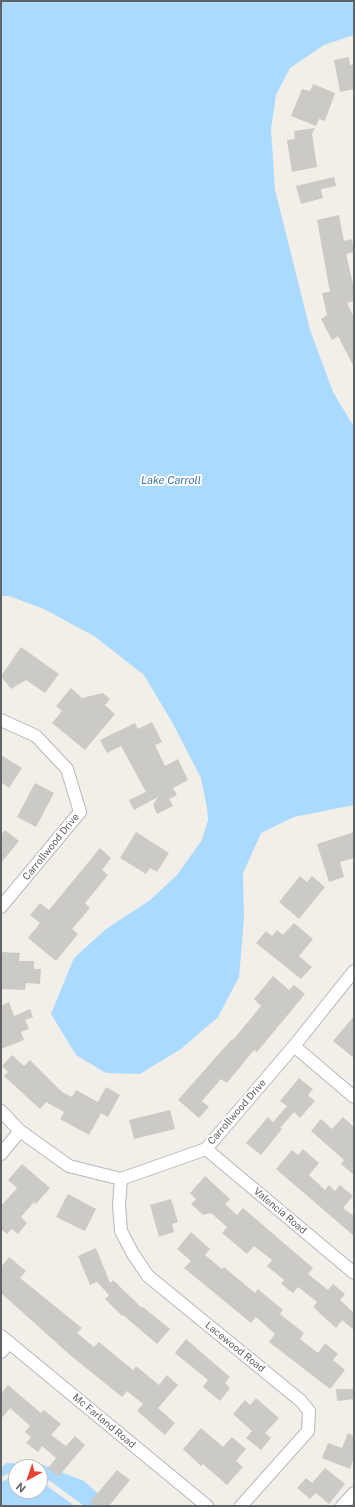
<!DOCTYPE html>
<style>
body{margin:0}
#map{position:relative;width:355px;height:1507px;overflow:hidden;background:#f1efe8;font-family:"Public Sans",sans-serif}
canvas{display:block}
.frame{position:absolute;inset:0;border:2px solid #5f6368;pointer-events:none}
.north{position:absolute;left:8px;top:1459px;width:40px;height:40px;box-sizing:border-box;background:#fff;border:1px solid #bfc1c3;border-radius:50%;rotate:220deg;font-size:11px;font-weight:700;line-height:16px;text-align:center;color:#5f6368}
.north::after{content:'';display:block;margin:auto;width:14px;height:18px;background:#ea4335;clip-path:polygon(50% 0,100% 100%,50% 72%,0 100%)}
</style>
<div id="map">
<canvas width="355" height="1507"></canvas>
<div class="frame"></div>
<div class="north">N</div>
</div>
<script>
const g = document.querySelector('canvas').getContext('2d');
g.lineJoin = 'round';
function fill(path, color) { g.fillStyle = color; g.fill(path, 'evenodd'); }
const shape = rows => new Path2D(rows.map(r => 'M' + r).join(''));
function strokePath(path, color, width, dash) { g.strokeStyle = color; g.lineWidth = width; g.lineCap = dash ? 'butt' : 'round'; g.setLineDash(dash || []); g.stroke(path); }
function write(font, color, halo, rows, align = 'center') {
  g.font = font + ' "Public Sans",sans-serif'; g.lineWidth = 4; g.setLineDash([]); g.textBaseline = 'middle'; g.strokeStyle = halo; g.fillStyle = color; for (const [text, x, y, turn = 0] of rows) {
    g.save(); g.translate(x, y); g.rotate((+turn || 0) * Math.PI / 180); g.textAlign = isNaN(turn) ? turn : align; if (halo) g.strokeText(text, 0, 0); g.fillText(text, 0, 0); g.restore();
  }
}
fill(shape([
 [1,1,354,1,354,35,324,45,290,68,276,95,271,129,275,190,310,330,333,392,354,427,354,805,294,817,261,833,243,873,244,919,239,977,218,1017,181,1049,140,1074,106,1073,76,1055,51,1014,74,958,106,929,149,901,177,875,202,840,208,820,207,808,201,778,172,722,144,675,94,636,44,609,9,596,1,596],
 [7,1463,41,1464,84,1481,112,1506,84,1506,53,1483,40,1475,40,1467,16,1467,16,1472,11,1472,1,1477,1,1467],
 [12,1477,16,1477,16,1491,40,1491,40,1481,75,1506,1,1506,1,1482]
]), '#aadaff');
fill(shape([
 [349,57,350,65,354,64,354,89,340,92,334,60],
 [313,84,335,93,325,121,319,119,316,126,291,116,302,89,310,91],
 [315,128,312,134,317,167,292,172,287,140,295,139,294,131],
 [334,177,336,186,321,189,323,198,301,204,296,186],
 [339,215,344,241,352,239,354,252,346,254,354,288,354,301,347,303,354,317,354,367,338,336,332,340,321,319,327,315,322,293,330,292,317,220],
 [21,647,59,674,45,693,26,680,11,689,1,676],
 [71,688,82,698,103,693,110,699,105,705,115,714,85,750,52,723,62,711,56,706],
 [152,722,162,742,155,745,165,766,178,759,188,780,173,788,177,795,169,799,173,806,157,814,153,805,158,797,134,810,129,800,146,792,121,746,107,753,100,740,135,723,138,729],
 [1,755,22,768,9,788,1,782],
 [35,783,54,793,36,827,17,817],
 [5,830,19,841,1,863,1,835],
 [136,832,169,853,157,872,150,868,146,874,120,858],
 [354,832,354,858,340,862,344,877,329,882,317,844],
 [100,848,111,858,102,870,108,875,85,903,90,908,72,929,78,934,56,961,28,938,40,923,30,915,40,903,49,910],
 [300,876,307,882,312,876,325,887,299,919,279,902],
 [294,923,313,939,299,956,312,967,301,979,256,943,266,931,272,936,277,930,283,935],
 [1,952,20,953,19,961,34,961,34,969,41,969,40,984,26,983,25,990,1,989],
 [273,976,289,990,294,985,305,994,257,1052,254,1050,227,1083,221,1079,202,1101,209,1107,199,1118,178,1100,232,1039,233,1040,261,1006,254,999],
 [9,1002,14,1016,30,1009,33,1017,25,1020,29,1029,21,1032,24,1040,1,1049,1,1006],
 [354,1016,354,1058,333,1041],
 [12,1055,24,1066,30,1060,62,1092,72,1097,76,1090,98,1102,106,1087,120,1095,108,1117,101,1113,89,1135,60,1119,64,1112,46,1102,40,1109,4,1076,8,1072,2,1066],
 [299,1078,313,1089,308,1095,315,1101,300,1118,294,1112,280,1128,282,1129,261,1155,246,1143,268,1117,273,1122,287,1106,280,1101],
 [170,1110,175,1129,134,1139,129,1120],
 [343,1117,354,1127,354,1175,341,1164,344,1160,311,1131,321,1119,332,1129],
 [303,1149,319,1163,309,1175,325,1190,329,1185,335,1191,340,1185,353,1196,343,1208,354,1216,354,1236,276,1169,292,1150,298,1155],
 [22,1164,50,1188,36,1204,34,1202,21,1217,27,1223,18,1234,12,1229,7,1234,1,1229,1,1206,17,1188,8,1180],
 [205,1176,230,1199,225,1204,237,1215,243,1208,313,1268,308,1274,328,1290,333,1284,345,1294,340,1300,354,1313,354,1330,342,1320,336,1328,313,1307,317,1302,298,1287,293,1293,281,1284,284,1280,267,1266,272,1260,254,1246,247,1254,222,1233,227,1227,211,1213,203,1215,191,1204,196,1199,190,1193],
 [68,1194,96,1209,85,1231,56,1217],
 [171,1199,178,1222,172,1224,174,1232,159,1237,150,1205],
 [191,1232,210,1249,205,1255,222,1269,224,1267,255,1293,258,1289,283,1310,280,1314,304,1333,300,1339,318,1353,325,1343,338,1354,333,1360,345,1370,330,1389,269,1342,275,1334,256,1317,251,1323,184,1268,191,1261,177,1249],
 [96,1248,110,1283,113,1280,142,1308,143,1307,170,1329,157,1344,123,1315,122,1316,105,1299,109,1295,97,1282,90,1285,78,1256],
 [9,1257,26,1271,20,1278,82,1328,77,1333,94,1347,99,1342,133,1370,136,1366,159,1385,167,1375,178,1385,158,1408,175,1423,165,1435,137,1411,143,1404,127,1391,122,1397,70,1355,1,1293,1,1267],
 [186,1339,230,1377,225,1383,230,1388,220,1401,203,1387,208,1380,175,1353],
 [8,1385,41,1413,44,1410,61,1424,51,1435,66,1446,75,1436,85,1445,58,1477,48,1468,56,1458,42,1446,38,1452,26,1443,31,1437,25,1432,30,1426,10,1408,1,1419,1,1394],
 [336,1389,354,1389,354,1399,337,1401],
 [256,1398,279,1418,265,1433,271,1438,261,1450,246,1438,252,1431,233,1414,245,1400,250,1405],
 [201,1428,223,1447,232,1437,246,1449,236,1461,243,1467,227,1485,203,1464,201,1466,183,1449],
 [348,1433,354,1436,354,1458,350,1469,322,1458,328,1443,342,1448],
 [325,1468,345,1484,329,1504,316,1493,310,1499,297,1488,306,1478,312,1483],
 [117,1470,130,1480,109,1506,95,1506,90,1502]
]), '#cccac5');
const street = shape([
 [1,720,36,736,67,769,80,812,1,907],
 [294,1046,354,1097],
 [1,1111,20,1131,69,1166,121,1179,206,1149,294,1046,354,971],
 [206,1149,354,1273],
 [1,1154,20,1131],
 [121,1179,119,1205,121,1231,133,1254,148,1276,301,1401,309,1411,308,1431,241,1506],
 [1,1336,207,1506],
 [1,1352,9,1343],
 [342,1506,354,1493]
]);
strokePath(street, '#b5b8bc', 14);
strokePath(street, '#fff', 12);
write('10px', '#5f6368', '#fff', [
 ["Carrollwood Drive",51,847,-51],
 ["Carrollwood Drive",237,1112,-49],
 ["Valencia Road",280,1211,40],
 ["Lacewood Road",235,1347,39],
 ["Mc Farland Road",104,1421,40]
]);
write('italic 11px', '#4174aa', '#fff', [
 ["Lake Carroll",171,481]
]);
</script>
